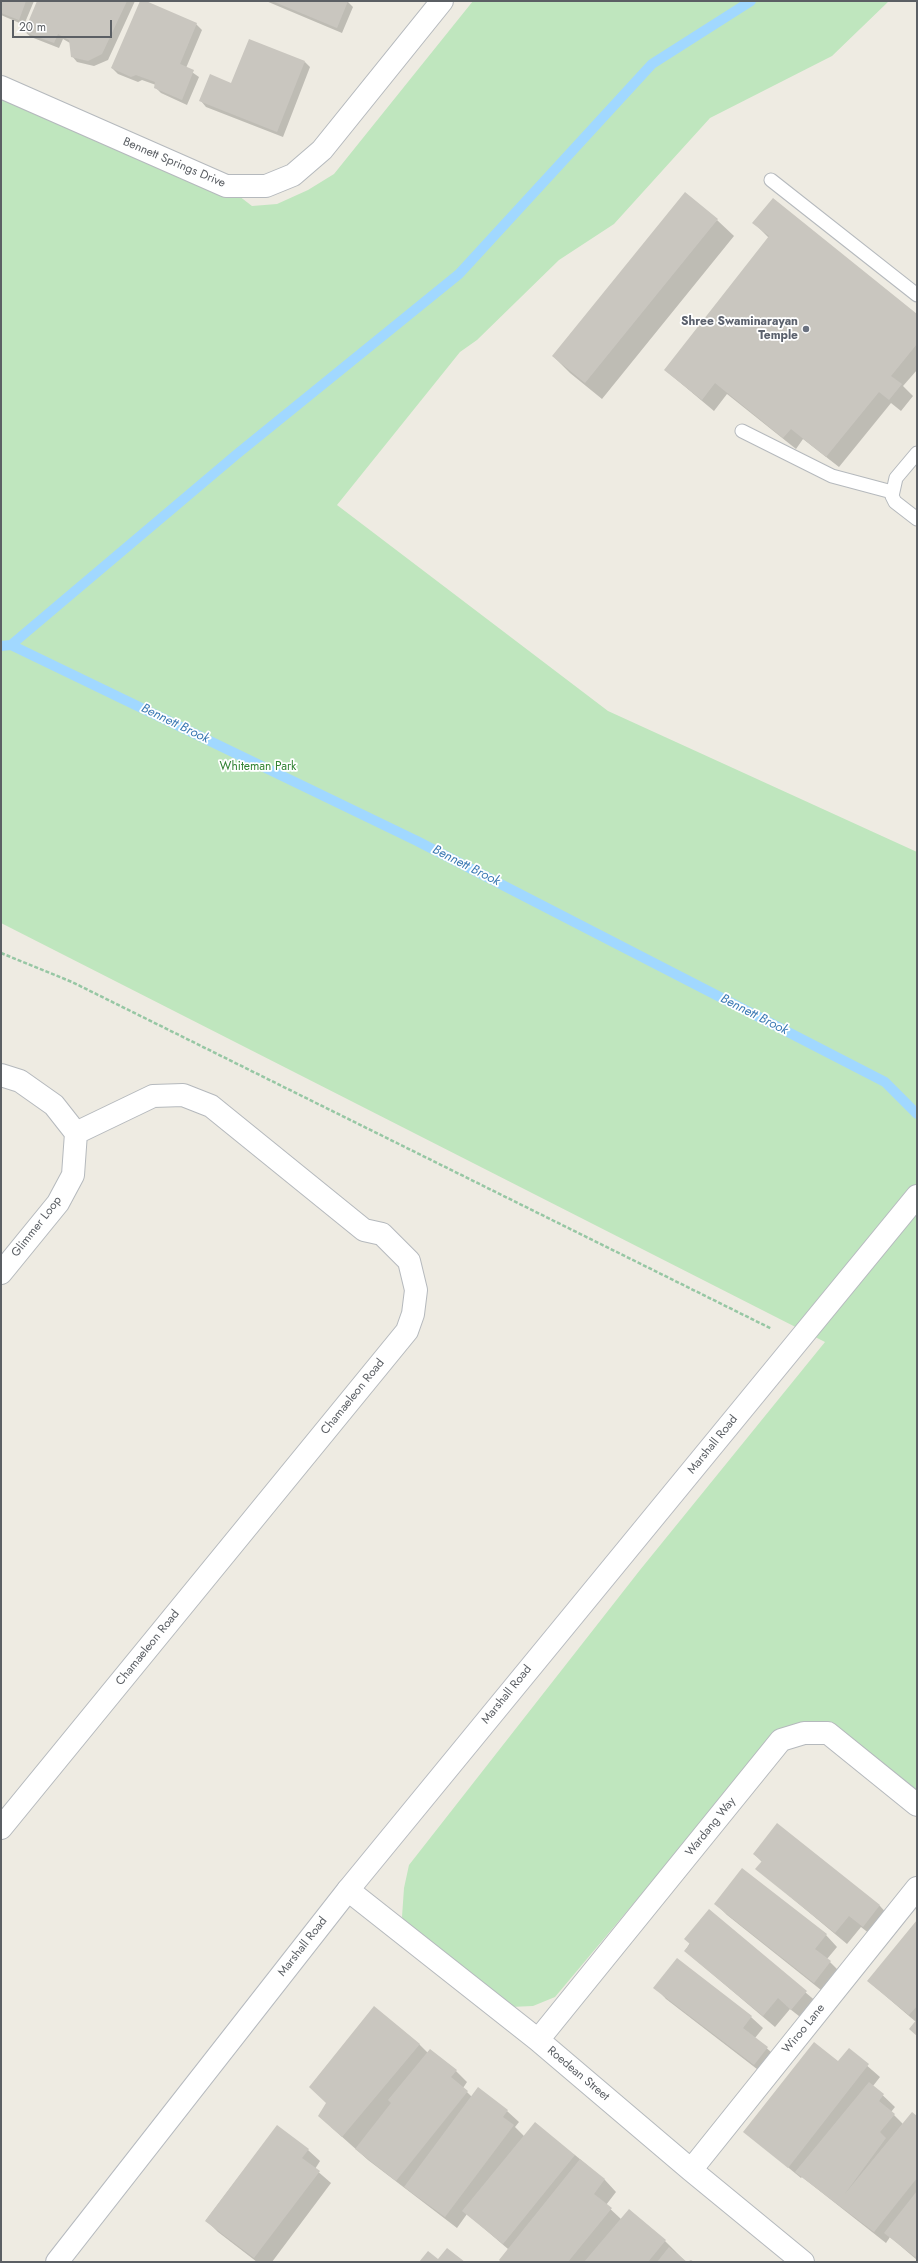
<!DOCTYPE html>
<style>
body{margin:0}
#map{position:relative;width:918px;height:2263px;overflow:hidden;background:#eeebe2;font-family:Jost,sans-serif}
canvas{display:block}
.frame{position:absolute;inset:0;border:2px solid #5b5f64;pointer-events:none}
.scale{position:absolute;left:12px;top:20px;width:100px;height:18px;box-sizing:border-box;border:2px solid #5b5f64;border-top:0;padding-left:5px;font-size:12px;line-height:14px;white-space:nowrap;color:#5b5f64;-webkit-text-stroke:3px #fff;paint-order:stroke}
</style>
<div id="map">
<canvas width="918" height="2263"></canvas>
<div class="frame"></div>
<div class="scale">20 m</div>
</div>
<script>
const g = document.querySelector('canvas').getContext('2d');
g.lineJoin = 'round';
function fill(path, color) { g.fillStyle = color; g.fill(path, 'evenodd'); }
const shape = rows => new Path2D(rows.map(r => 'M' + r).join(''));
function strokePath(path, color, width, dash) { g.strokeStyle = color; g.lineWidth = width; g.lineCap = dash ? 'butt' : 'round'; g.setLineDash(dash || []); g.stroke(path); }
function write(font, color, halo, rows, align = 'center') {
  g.font = font + ' Jost,sans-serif'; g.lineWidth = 3.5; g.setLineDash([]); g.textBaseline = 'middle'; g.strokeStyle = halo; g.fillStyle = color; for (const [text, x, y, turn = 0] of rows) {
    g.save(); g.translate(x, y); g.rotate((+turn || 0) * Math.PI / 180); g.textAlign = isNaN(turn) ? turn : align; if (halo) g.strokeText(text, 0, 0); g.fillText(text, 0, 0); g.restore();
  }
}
fill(shape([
 [473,1,889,1,832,56,710,118,614,224,559,260,477,340,460,352,337,505,608,711,917,852,917,1795,834,1732,759,1754,555,1997,533,2006,510,2007,410,1935,402,1917,404,1888,409,1865,640,1570,825,1342,1,923,1,87,226,186,252,206,277,204,308,190,334,174]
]), '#bfe6be');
fill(shape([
 [1,1,34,1,24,25,1,15],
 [39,1,135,1,108,60,94,66,77,62,72,56,70,43,63,39,59,48,31,37,25,32],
 [141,1,196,24,202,30,186,68,199,77,187,105,161,93,156,88,156,85,142,80,138,82,118,74,112,68],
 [266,1,347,1,353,7,342,33],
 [305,62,310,67,283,137,206,107,201,101,232,84],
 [717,220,734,236,602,399,570,373,553,356],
 [754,223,917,315,917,370,903,386,913,396,901,411,891,403,839,467,803,439,796,449,727,394,714,411,665,370,769,238],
 [777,1825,880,1906,891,1918,875,1938,861,1927,847,1944,757,1869,762,1862,754,1854],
 [716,1904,826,1935,837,1947,827,1959,842,1974,826,1994,727,1915],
 [709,1911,818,2003,804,2020,790,2009,775,2027,685,1951],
 [917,1921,917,2036,916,2022,868,1981],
 [655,1987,751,2017,763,2028,755,2038,779,2059,766,2076,666,1999],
 [419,2044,428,2053,456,2071,467,2082,463,2088,472,2097,507,2111,519,2122,515,2127,524,2136,575,2155,605,2180,616,2192,606,2205,621,2219,629,2210,665,2241,686,2262,502,2262,508,2249,467,2214,457,2228,368,2160,331,2127],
 [849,2050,880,2077,873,2086,895,2107,891,2112,903,2124,917,2117,917,2260,890,2237,886,2243,802,2177,801,2178,745,2132,839,2062],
 [277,2126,308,2150,320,2161,315,2169,331,2183,272,2262,257,2262,218,2232,206,2220]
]), '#0003');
strokePath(shape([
 [11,645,237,454,459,274,652,64,751,1],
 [1,646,11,645,417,841,885,1082,917,1114]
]), '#a1d8ff', 10);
fill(shape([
 [1,1,26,1,19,20,1,13],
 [37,1,127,1,102,54,88,61,71,57,69,40,58,34,54,43,24,32],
 [140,1,146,1,197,23,180,64,194,70,182,100,154,88,155,82,136,75,131,77,111,68],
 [272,1,348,1,337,28],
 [249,39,305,61,277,132,199,101,210,74,231,83],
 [685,192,718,219,585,383,552,356],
 [773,198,917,314,917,344,891,376,902,384,889,400,879,392,826,457,791,429,783,438,715,383,702,400,664,370,769,236,752,223],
 [777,1823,880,1905,863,1927,849,1916,835,1933,755,1869,762,1861,753,1854],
 [742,1868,827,1934,815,1949,831,1961,814,1983,714,1904],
 [709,1909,807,1991,791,2010,778,1998,763,2016,684,1951,690,1944,684,1939],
 [917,1920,917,2006,909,2015,867,1981],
 [677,1958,752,2016,743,2028,768,2047,754,2065,653,1988],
 [374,2006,420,2044,342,2137,318,2116,326,2103,309,2087],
 [917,2019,917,2036,909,2029],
 [814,2042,838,2061,849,2048,869,2064,788,2168,743,2132],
 [430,2049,457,2070,451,2077,468,2091,396,2181,355,2149,391,2103,388,2100],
 [869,2082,884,2094,879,2101,895,2114,880,2132,886,2138,844,2195,912,2112,917,2116,917,2178,874,2232,795,2172],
 [478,2087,508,2110,503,2117,514,2125,445,2217,404,2187],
 [535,2122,575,2155,503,2244,462,2211],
 [277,2125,309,2149,302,2158,320,2171,254,2258,205,2221],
 [580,2159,605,2179,594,2194,612,2208,568,2262,501,2262,499,2260],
 [917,2191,917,2255,915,2257,884,2233],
 [629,2209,666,2240,648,2262,584,2262],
 [669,2247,687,2262,691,2260,694,2262,657,2262],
 [447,2248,465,2262,419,2262,428,2251,438,2259]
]), '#c9c6bf');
const lane = shape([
 [771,180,917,295],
 [742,431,832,476,892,492],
 [917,453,896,478,892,496,895,502,917,519]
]);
const street = shape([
 [1,87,226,186,266,186,293,175,322,150,442,1],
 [1,1075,20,1081,54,1105,76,1133,73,1175,58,1203,1,1273],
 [1,1828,407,1331,413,1314,416,1290,409,1261,382,1234,364,1230,211,1106,183,1095,153,1096,76,1133],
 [348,1890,538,2040,691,2170,803,2262],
 [538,2040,781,1740,804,1733,828,1733,917,1805],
 [691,2170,917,1888]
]);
const secondary = shape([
 [57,2262,348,1890,917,1196]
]);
strokePath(lane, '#b5b9bd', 15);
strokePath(street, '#b5b9bd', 24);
strokePath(secondary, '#b6babf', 24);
strokePath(shape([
 [1,953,72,982,772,1329]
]), '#97c7a4', 2.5, [4, 2]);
strokePath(lane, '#fff', 13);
strokePath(street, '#fff', 22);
strokePath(secondary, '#fff', 22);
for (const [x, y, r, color] of [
 [806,329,4,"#6b7280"]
]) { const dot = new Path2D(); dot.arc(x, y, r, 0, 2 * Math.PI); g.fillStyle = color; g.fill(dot); strokePath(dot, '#fff', 1.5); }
write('12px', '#5b5f64', '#fff', [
 ["Bennett Springs Drive",174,163,23],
 ["Glimmer Loop",37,1227,-52],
 ["Chamaeleon Road",353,1397,-51],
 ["Marshall Road",713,1445,-51],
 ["Chamaeleon Road",148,1648,-51],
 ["Marshall Road",507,1695,-51],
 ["Wardang Way",711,1827,-51],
 ["Marshall Road",303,1947,-52],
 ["Wiroo Lane",804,2029,-51],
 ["Roedean Street",578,2074,40]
]);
write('bold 12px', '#5b616d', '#fff', [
 ["Shree Swaminarayan",798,322],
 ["Temple",798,336]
], 'right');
write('12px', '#328334', '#fff', [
 ["Whiteman Park",258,767]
]);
write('italic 13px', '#3b79b4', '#fff', [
 ["Bennett Brook",175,724,26],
 ["Bennett Brook",466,866,27],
 ["Bennett Brook",754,1015,27]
]);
</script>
